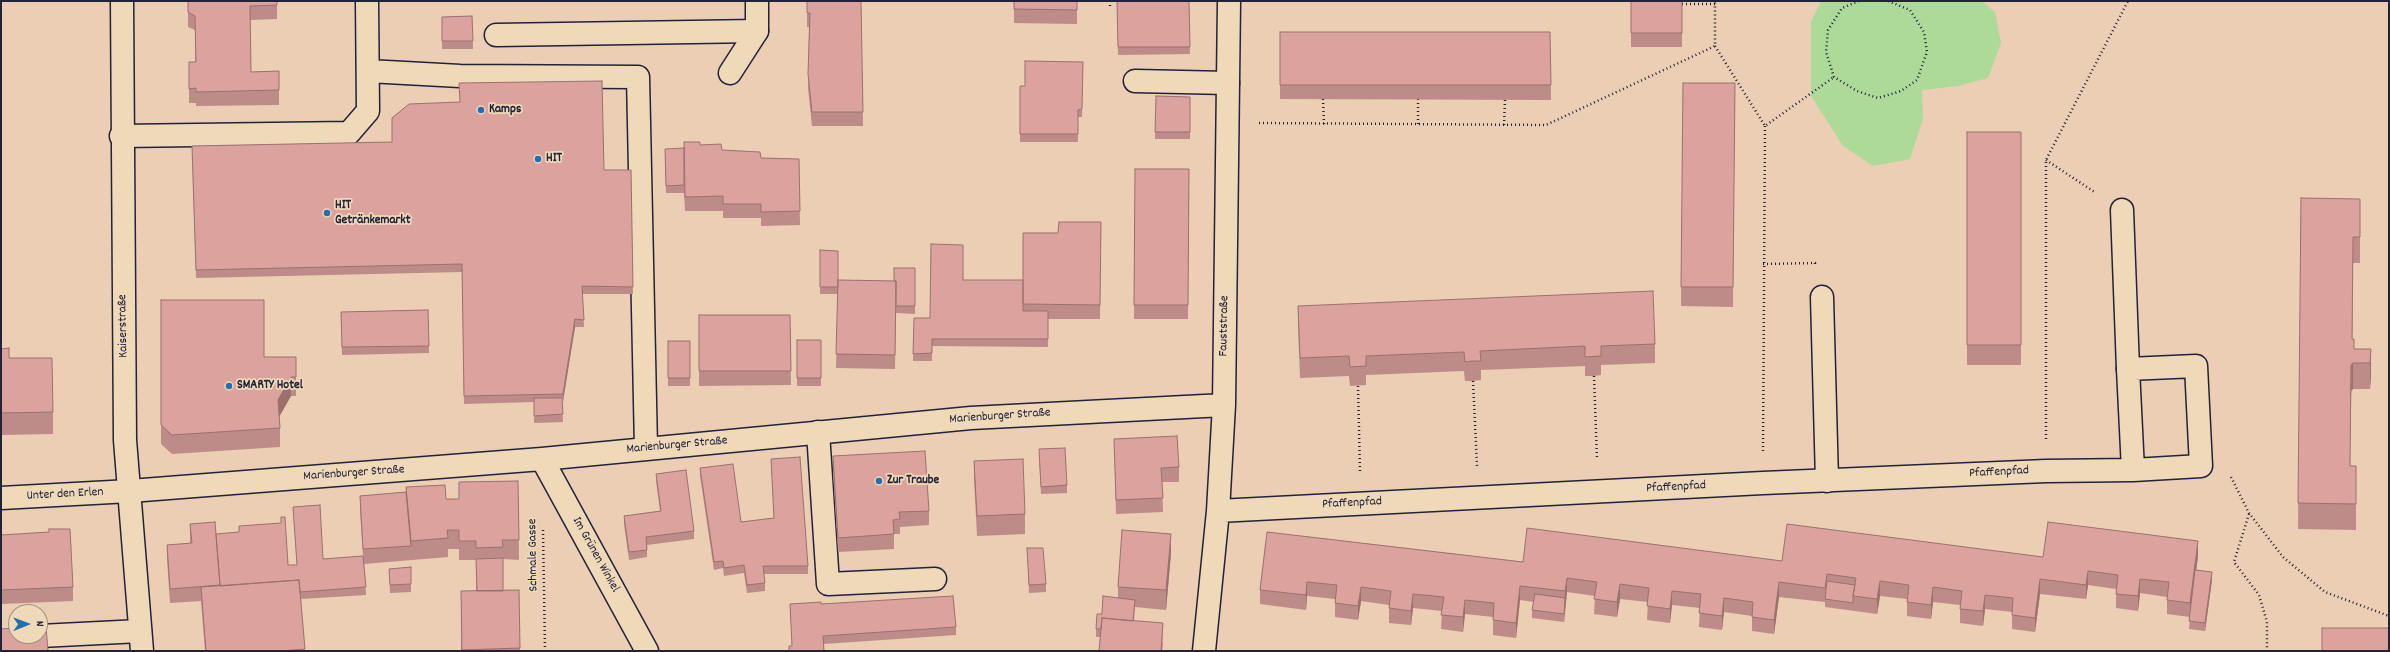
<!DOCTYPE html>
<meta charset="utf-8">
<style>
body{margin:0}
#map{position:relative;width:2390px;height:652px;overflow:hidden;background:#ebceb3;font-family:Dekko,sans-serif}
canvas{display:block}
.frame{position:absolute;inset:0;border:2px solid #22223b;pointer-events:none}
.north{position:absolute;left:8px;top:604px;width:40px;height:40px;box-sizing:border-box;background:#efd9b8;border:1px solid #9d9086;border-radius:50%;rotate:89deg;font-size:11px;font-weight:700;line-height:16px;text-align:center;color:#22223b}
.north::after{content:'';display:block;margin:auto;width:14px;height:18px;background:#1f6fb2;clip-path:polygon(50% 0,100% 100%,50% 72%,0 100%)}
</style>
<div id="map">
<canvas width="2390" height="652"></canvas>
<div class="frame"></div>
<div class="north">N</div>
</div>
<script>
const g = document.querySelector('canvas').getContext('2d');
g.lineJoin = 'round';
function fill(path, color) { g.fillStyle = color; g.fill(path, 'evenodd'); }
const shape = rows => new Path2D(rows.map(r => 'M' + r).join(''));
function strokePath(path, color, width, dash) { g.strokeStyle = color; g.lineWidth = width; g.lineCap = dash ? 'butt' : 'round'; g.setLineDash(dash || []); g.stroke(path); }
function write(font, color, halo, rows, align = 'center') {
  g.font = font + ' Dekko,sans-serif'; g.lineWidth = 3.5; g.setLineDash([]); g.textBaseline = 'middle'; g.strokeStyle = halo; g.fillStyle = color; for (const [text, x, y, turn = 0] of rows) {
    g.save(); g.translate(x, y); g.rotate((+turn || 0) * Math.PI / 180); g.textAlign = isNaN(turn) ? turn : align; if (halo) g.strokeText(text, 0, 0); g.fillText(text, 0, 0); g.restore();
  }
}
fill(shape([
 [1821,1,1982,1,1995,12,2001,43,1988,78,1958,86,1922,90,1923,119,1910,159,1873,166,1843,146,1811,96,1811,22]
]), '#adda99');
const lane = shape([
 [496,35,757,31],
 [368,71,460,76,638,77,646,448],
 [1135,81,1228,83],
 [121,136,349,133,368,111,367,1],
 [2122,210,2128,369],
 [1822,297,1827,481],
 [818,432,828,584,935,579],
 [40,636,140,631]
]);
const street = shape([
 [730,73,757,31,757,1],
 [542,459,647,651],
 [1,498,130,491,542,459,971,418,1224,405],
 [1218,511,1763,483,2046,471,2133,470,2201,466,2196,366,2128,369,2133,470],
 [1204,651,1218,511,1224,405,1229,1]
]);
const secondary = shape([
 [122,1,125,440,142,651]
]);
strokePath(lane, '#22223b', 25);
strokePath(street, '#22223b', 25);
strokePath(secondary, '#22223b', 25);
strokePath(shape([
 [1859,1,1842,8,1828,30,1826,52,1834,77,1857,91,1878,98,1901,91,1917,80,1927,52,1924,32,1910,10,1888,1],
 [1682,4,1715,4],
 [1110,6,1110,1],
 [1715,46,1765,126,1834,77],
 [1323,99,1324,124],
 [1259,123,1546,125,1715,46,1715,1],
 [1418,124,1418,99],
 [1504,125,1505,100],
 [2046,160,2096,193],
 [1763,264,1815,263,1815,267],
 [1594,376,1597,459],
 [1473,381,1477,466],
 [1358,386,1360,471],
 [2046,439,2046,160,2128,1],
 [1763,451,1765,126],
 [2231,477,2249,513,2283,557,2325,592,2389,616],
 [2249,514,2234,562,2259,595,2267,622,2267,651],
 [543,530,545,651]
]), '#22223b', 2.5, [1, 3]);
strokePath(lane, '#efd9b8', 22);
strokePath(street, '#efd9b8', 22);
strokePath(secondary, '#efd9b8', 22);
fill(shape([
 [188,1,277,1,277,19,250,20,251,72,279,71,279,105,196,106,196,103,189,103,189,62,195,62,195,30,188,27],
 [807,1,861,1,863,126,812,126,808,88,809,27,807,27],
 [1014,1,1077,1,1077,24,1014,23],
 [1117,1,1189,1,1190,54,1118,55],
 [1631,1,1682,1,1682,47,1631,47],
 [472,16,473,49,442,49,442,17],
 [1280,32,1550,32,1551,100,1280,99],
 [1083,62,1082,117,1078,117,1078,142,1020,142,1020,86,1025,86],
 [1683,83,1735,83,1733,307,1681,306],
 [1156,96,1190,97,1190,139,1155,139],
 [1967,132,2021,132,2021,365,1967,365],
 [700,145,761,158,799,159,800,225,761,226,761,218,723,218,723,211,685,211,684,193,666,193,665,156,684,148],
 [192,153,604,170,631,170,633,294,582,294,584,327,575,327,562,402,563,422,534,423,534,402,464,404,462,272,196,278],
 [1135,169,1189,169,1188,319,1134,319],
 [2301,198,2360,225,2360,263,2353,263,2352,339,2354,349,2371,349,2371,375,2370,389,2353,389,2351,391,2350,466,2356,492,2356,530,2298,529],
 [1101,222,1100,319,1048,319,1048,347,932,346,932,361,913,361,914,318,930,318,963,280,1023,280,1058,233],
 [820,250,838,280,894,281,894,268,915,268,915,314,896,313,895,369,836,368,838,294,820,294],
 [161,300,264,357,296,357,296,396,291,396,279,416,280,428,280,447,172,454,161,444],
 [1298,306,1655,344,1655,363,1601,365,1601,375,1594,376,1585,376,1585,366,1481,370,1481,380,1473,381,1465,381,1464,371,1366,375,1366,385,1350,386,1349,376,1300,378,1298,325],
 [428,310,429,353,342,355,341,312],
 [699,315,790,315,791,385,699,386],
 [797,340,821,340,821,386,797,386],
 [668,341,690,341,690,386,668,386],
 [1,349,53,412,53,434,1,435],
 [1114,439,1179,467,1179,482,1162,482,1163,512,1116,514],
 [833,456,929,511,929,525,900,527,900,534,894,534,894,549,838,552,833,471],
 [1039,457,1067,485,1067,493,1041,494],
 [771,459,808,566,808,574,764,574,765,583,765,591,747,593,744,573,724,576,723,568,714,570,700,476,700,468,741,522,774,518],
 [974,461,1025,514,1025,534,977,536,974,480],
 [656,474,694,531,694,539,647,545,647,557,629,560,624,524,624,516,660,511,656,481],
 [518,481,519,560,503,559,503,591,519,590,520,651,461,651,461,591,476,591,476,560,459,560,459,549,448,549,448,557,364,564,366,595,301,599,305,651,205,651,201,601,170,603,167,559,167,545,190,543,190,524,216,534,288,565,297,565,293,507,323,559,363,556,360,510,360,496,406,492,406,487,446,499,459,499],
 [1267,532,1523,562,1782,561,2198,556,2196,570,2212,580,2205,631,2189,629,2190,617,2167,614,2167,597,2140,593,2138,611,2116,608,2116,589,2088,585,2086,599,2040,594,2035,632,2012,629,2012,612,1985,609,1983,626,1960,623,1960,605,1933,602,1931,619,1907,616,1907,599,1880,596,1877,614,1825,607,1825,602,1779,597,1774,634,1752,631,1752,616,1724,612,1722,630,1699,627,1700,608,1672,605,1670,623,1647,620,1648,602,1620,599,1617,617,1594,614,1595,596,1567,592,1564,622,1532,618,1532,610,1534,602,1520,600,1516,638,1493,635,1493,617,1465,614,1463,632,1441,629,1442,611,1413,608,1411,625,1389,623,1389,605,1361,601,1358,620,1335,617,1335,599,1307,596,1306,610,1260,604,1260,590],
 [1,535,73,587,73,601,1,604],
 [1027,548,1046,584,1046,592,1029,593],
 [1171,553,1166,610,1135,607,1134,621,1163,643,1162,651,1099,651,1100,637,1096,637,1096,629,1102,614,1118,598,1118,587],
 [411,567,411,592,390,593,389,569],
 [790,604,821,604,956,627,956,635,824,644,824,651,789,651,789,646,792,646]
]), '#bd8b88');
fill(shape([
 [2353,237,2352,365,2353,363,2353,389,2351,391,2350,492],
 [575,319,575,327,563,402,563,394],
 [2371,349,2371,375,2370,389,2370,363],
 [291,377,291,396,278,419,278,400],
 [1171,534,1171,553,1166,610,1166,590],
 [2198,541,2198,556,2190,617,2190,603],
 [2088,571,2088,585,2086,599,2086,585],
 [2212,572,2212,580,2205,631,2205,623],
 [1567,578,1567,592,1564,622,1565,591],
 [2040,579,2040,594,2035,632,2035,618],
 [2140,579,2140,593,2138,611,2138,596],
 [1880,581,1880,596,1877,614,1877,599],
 [1307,582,1307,596,1306,610,1306,595],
 [1779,582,1779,597,1774,634,1774,620],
 [1620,584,1620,599,1617,617,1617,602],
 [1520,586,1520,600,1516,638,1516,623],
 [1361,587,1361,601,1358,620,1358,606],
 [1933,587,1933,602,1931,619,1931,605],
 [1672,591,1672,605,1670,623,1670,609],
 [1413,594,1413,608,1411,625,1411,611],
 [1985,595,1985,609,1983,626,1983,611],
 [1724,598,1724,612,1722,630,1722,616],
 [1465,600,1465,614,1463,632,1463,617],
 [1163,623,1162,651,1161,651]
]), '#9a716f');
const building = shape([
 [188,1,277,1,277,5,250,6,251,72,279,71,279,90,196,92,196,88,189,89,189,62,196,62,195,16,188,12,188,1],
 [807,1,861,1,863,112,812,112,808,74,810,13,807,13,807,1],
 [1014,1,1077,1,1077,10,1014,9,1014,1],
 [1117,1,1189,1,1190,47,1118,47,1117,1],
 [1631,1,1682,1,1682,33,1631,33,1631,1],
 [472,16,473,41,442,41,442,17,472,16],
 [1280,32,1550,32,1551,85,1280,85,1280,32],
 [1025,61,1083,62,1082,109,1078,110,1078,134,1020,134,1020,86,1025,86,1025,61],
 [602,81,604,170,631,170,633,287,582,286,584,320,575,319,563,394,464,396,462,264,196,270,192,146,392,142,392,118,409,104,460,102,459,83,602,81],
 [1683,83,1735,83,1733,287,1681,287,1683,83],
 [1156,96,1190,97,1190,132,1155,132,1156,96],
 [1967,132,2021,132,2021,345,1967,345,1967,132],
 [684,142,700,142,700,145,721,144,722,150,760,152,761,158,799,159,800,211,761,212,761,204,723,204,723,196,685,197,684,142],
 [684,148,684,185,666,186,665,149,684,148],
 [1135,169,1189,169,1188,305,1134,305,1135,169],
 [2301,198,2360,199,2360,237,2353,237,2352,339,2354,339,2354,349,2371,349,2370,363,2353,363,2351,365,2350,466,2356,466,2356,504,2298,503,2301,198],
 [1059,222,1101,222,1100,305,1023,304,1023,233,1058,233,1059,222],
 [931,244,963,245,963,280,1023,280,1023,311,1048,311,1048,339,932,339,932,353,913,354,914,318,930,318,931,244],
 [820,250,838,251,838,287,820,287,820,250],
 [894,268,915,268,915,306,896,306,896,281,894,281,894,268],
 [838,280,896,281,895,355,836,354,838,280],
 [1653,291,1655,344,1601,346,1601,356,1585,357,1585,346,1480,351,1481,361,1473,361,1465,362,1464,352,1366,356,1366,366,1350,367,1349,356,1300,358,1298,306,1653,291],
 [161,300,264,300,264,357,296,357,296,377,291,377,278,400,280,428,172,435,161,425,161,300],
 [428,310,429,346,342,347,341,312,428,310],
 [699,315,790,315,791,371,699,371,699,315],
 [797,340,821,340,821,378,797,378,797,340],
 [668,341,690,341,690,378,668,378,668,341],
 [9,348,9,358,52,358,53,412,1,413,1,349,9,348],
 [534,398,562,398,563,414,534,416,534,398],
 [1177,436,1179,467,1161,468,1163,498,1116,500,1114,439,1177,436],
 [1065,448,1067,485,1041,487,1039,449,1065,448],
 [925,451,929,511,899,512,900,519,893,520,894,534,838,538,833,456,925,451],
 [800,457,808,566,763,566,765,583,747,585,744,565,724,568,723,561,714,562,700,468,733,464,741,522,774,518,771,459,800,457],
 [1023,459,1025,514,977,516,974,461,1023,459],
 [686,470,694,531,646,537,647,550,629,552,624,516,661,511,656,474,686,470],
 [518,481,519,540,502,540,503,547,476,548,476,541,459,541,459,530,447,530,448,538,411,541,406,487,445,485,446,499,459,499,459,482,518,481],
 [406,492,411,546,363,549,360,496,406,492],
 [320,505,323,559,363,556,366,587,300,592,299,580,220,586,216,534,239,532,239,526,281,523,281,517,285,517,288,565,297,565,293,507,320,505],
 [215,522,220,585,170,589,167,545,192,543,190,524,215,522],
 [2048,522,2198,541,2190,603,2167,600,2169,582,2140,579,2138,596,2116,594,2118,575,2088,571,2086,585,2040,579,2035,618,2012,615,2013,598,1985,595,1983,611,1960,609,1962,591,1933,587,1931,605,1907,602,1909,585,1880,581,1877,599,1853,596,1856,578,1827,574,1825,588,1779,582,1774,620,1752,617,1753,602,1724,598,1722,616,1699,613,1701,594,1672,591,1670,609,1647,606,1649,588,1620,584,1617,602,1594,599,1597,582,1567,578,1565,591,1520,586,1516,623,1493,620,1494,603,1465,600,1463,617,1441,615,1444,597,1413,594,1411,611,1389,608,1391,591,1361,587,1358,606,1335,603,1337,585,1307,582,1306,595,1260,590,1267,532,1523,562,1527,528,1782,561,1787,524,2043,557,2048,522],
 [49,529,70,529,73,587,1,590,1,535,49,532,49,529],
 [1122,530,1171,534,1166,590,1118,587,1122,530],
 [1027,548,1043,548,1046,584,1029,585,1027,548],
 [503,558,503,591,477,591,476,559,503,558],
 [411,567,411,584,390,585,389,569,411,567],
 [2195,570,2212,572,2205,623,2189,621,2195,570],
 [299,580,305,649,281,651,206,651,201,587,299,580],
 [1827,581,1855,585,1853,596,1853,603,1825,599,1827,581],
 [519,590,520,648,462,650,461,591,519,590],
 [1535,594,1565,598,1564,614,1532,610,1535,594],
 [953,596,956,627,823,636,824,651,789,651,789,646,792,646,790,604,821,602,821,604,953,596],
 [1103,596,1135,600,1133,621,1102,618,1101,629,1096,629,1097,614,1102,614,1103,596],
 [1102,618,1163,623,1161,651,1099,651,1102,618],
 [40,626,46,626,48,651,1,651,1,629,16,628,16,636,40,636,40,626],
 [2322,628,2389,628,2389,651,2322,651,2322,628]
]);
fill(building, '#dca29e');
strokePath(building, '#9a716f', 1);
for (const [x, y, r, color] of [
 [481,110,4,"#1f6fb2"],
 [538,159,4,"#1f6fb2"],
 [327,213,4,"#1f6fb2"],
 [229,386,4,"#1f6fb2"],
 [879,481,4,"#1f6fb2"]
]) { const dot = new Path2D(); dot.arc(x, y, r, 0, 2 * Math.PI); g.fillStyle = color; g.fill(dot); strokePath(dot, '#efd9b8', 1.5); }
write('bold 13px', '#22223b', '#efd9b8', [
 ["Kamps",489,110],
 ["HIT",546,159],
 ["HIT",335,206],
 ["Getränkemarkt",335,221],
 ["SMARTY Hotel",237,386],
 ["Zur Traube",887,481]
], 'left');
write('13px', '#22223b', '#efd9b8', [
 ["Kaiserstraße",124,326,-91],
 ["Fauststraße",1225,326,-89],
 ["Marienburger Straße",1000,417,-4],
 ["Marienburger Straße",677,446,-5],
 ["Pfaffenpfad",1999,473,-3],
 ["Marienburger Straße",354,474,-4],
 ["Pfaffenpfad",1676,488,-3],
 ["Unter den Erlen",65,495,-3],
 ["Pfaffenpfad",1352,504,-3],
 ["Schmale Gasse",534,555,-91],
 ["Im Grünen Winkel",595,555,61]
]);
</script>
